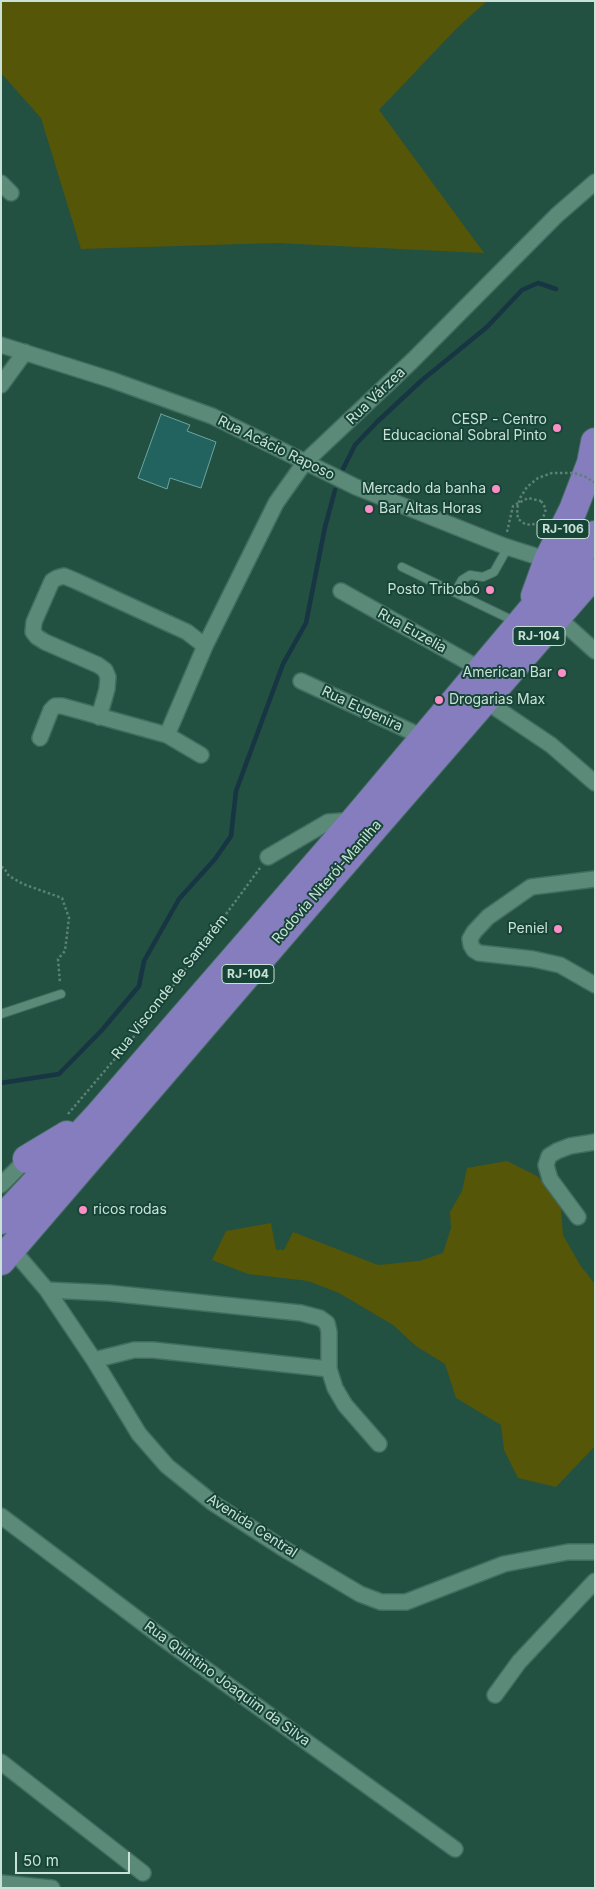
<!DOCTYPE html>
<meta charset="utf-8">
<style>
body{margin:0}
#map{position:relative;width:596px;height:1889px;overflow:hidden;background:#225041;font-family:Inter,sans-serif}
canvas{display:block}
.frame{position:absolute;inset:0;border:2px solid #c9e1d7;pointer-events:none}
.scale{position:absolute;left:15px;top:1852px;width:115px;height:22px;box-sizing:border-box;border:2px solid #c9e1d7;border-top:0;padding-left:6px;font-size:15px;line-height:18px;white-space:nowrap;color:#c9e1d7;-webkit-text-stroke:4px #164537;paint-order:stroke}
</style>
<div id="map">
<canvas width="596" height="1889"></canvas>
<div class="frame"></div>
<div class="scale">50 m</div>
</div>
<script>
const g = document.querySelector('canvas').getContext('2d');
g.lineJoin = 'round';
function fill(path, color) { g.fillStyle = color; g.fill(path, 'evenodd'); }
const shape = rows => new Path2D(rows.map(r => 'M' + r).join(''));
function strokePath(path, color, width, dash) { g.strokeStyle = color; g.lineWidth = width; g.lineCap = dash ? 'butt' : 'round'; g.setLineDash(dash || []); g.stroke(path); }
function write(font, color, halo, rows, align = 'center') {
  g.font = font + ' Inter,sans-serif'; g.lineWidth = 4; g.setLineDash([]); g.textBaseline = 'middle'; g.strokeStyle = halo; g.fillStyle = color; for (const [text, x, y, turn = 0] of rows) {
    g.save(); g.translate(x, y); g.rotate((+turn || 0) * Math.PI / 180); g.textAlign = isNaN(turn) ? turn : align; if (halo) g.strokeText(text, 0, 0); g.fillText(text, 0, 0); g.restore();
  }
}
fill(shape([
 [1,1,487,1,457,28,379,110,484,253,275,243,81,249,41,118,1,73],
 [507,1161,537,1176,556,1197,561,1209,563,1235,580,1265,595,1284,595,1446,556,1487,518,1478,504,1450,501,1425,456,1398,445,1364,416,1346,393,1325,339,1293,308,1281,248,1274,212,1260,226,1231,271,1223,276,1250,284,1250,293,1232,378,1265,419,1261,443,1253,451,1228,450,1212,462,1191,467,1168]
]), '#565609');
strokePath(shape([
 [343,469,355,445,377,422,421,381,487,327,522,290,538,283,556,289],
 [1,1083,59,1074,102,1030,139,986,144,961,179,899,215,859,231,836,236,791,283,664,306,623,325,527,335,490]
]), '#173543', 4.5);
const building = shape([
 [161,414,190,425,187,431,216,442,201,488,170,478,167,489,138,478,161,414]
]);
fill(building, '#22635f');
strokePath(building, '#6ea49f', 1);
const lane = shape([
 [402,567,516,622],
 [455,592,462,580,470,575,483,577,494,572,508,547],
 [1,1014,61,994]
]);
const street = shape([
 [1,183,11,193],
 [1,345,112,380,212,416,356,487,504,546,548,560],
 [1,385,25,352],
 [341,591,482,670],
 [556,616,595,651],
 [301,681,423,737],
 [484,700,551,745,595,783],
 [99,717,107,689,108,677,105,670,98,665,45,642,37,637,33,632,34,622,52,581,57,578,64,576,76,581,187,632,205,646],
 [167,735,205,646,276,503,305,462,413,360,557,215,595,182],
 [40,738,51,710,55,706,62,706,167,735,201,755],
 [268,857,328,822,355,820],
 [595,879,531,887,488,917,474,932,470,939,471,945,474,950,479,953,533,959,560,965,595,985],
 [1,1185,27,1159],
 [578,1217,550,1179,546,1165,549,1156,557,1151,570,1146,595,1142],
 [12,1249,47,1290,94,1360,139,1434,167,1466,213,1503,281,1547,360,1594,381,1602,406,1602,504,1564,568,1552,595,1552],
 [47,1290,109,1293,301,1313,320,1318,327,1323,329,1332,329,1369,335,1388,345,1405,379,1444],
 [94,1360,134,1350,153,1350,329,1369],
 [1,1516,168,1642,455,1849],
 [495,1695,519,1662,595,1581],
 [1,1762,143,1873],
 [1,1883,52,1888]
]);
const highway = shape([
 [535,596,548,560,573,510,591,463,595,442],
 [27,1159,67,1135],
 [1,1220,98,1116,355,820,595,535],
 [1,1261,294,920,595,573]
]);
strokePath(lane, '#426c60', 10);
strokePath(street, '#426c60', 18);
strokePath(highway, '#426c60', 30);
strokePath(shape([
 [507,532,513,506,528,498,541,501],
 [1,867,4,868,9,876,23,884,62,898,69,918,65,951,58,959,60,983],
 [68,1114,148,1020,260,868]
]), '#5b8274', 2.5, [2.5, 2.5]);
strokePath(lane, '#5b8a79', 8);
strokePath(street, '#5b8a79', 15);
strokePath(highway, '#867dbf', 28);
strokePath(shape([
 [541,501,546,509,542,521,531,525,525,524,518,519,517,509,520,498,527,487,538,478,552,473,574,473,584,476,595,483]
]), '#5b8274', 2.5, [2.5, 2.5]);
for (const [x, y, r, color] of [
 [557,428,5,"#fb8fc5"],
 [496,489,5,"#fb8fc5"],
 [369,509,5,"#fb8fc5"],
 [490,590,5,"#fb8fc5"],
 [562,673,5,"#fb8fc5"],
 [439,700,5,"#fb8fc5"],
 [558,929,5,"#fb8fc5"],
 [83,1210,5,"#fb8fc5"]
]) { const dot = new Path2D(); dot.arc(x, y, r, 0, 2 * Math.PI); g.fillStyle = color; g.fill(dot); strokePath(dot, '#164537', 2); }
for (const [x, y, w] of [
 [563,529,52],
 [539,636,52],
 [248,974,52]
]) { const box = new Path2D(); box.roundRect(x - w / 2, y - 9.5, w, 19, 4); g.fillStyle = '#164537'; g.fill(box); strokePath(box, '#c9e1d7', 1); }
write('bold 12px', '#c9e1d7', null, [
 ["RJ-106",563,529],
 ["RJ-104",539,636],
 ["RJ-104",248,974]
]);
write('14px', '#c9e1d7', '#164537', [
 ["Rua Várzea",376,396,-44],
 ["Rua Acácio Raposo",276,448,26],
 ["Rua Euzelia",412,631,29],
 ["Rua Eugenira",362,709,25],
 ["Rodovia Niterói-Manilha",327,882,-49],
 ["Rua Visconde de Santarém",170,987,-52],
 ["Avenida Central",252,1526,33],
 ["Rua Quintino Joaquim da Silva",227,1684,36]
]);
write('14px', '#c9e1d7', '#164537', [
 ["CESP - Centro",547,420],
 ["Educacional Sobral Pinto",547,436],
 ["Mercado da banha",486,489],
 ["Bar Altas Horas",379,509,"left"],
 ["Posto Tribobó",480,590],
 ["American Bar",552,673],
 ["Drogarias Max",449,700,"left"],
 ["Peniel",548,929],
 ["ricos rodas",93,1210,"left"]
], 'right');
</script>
